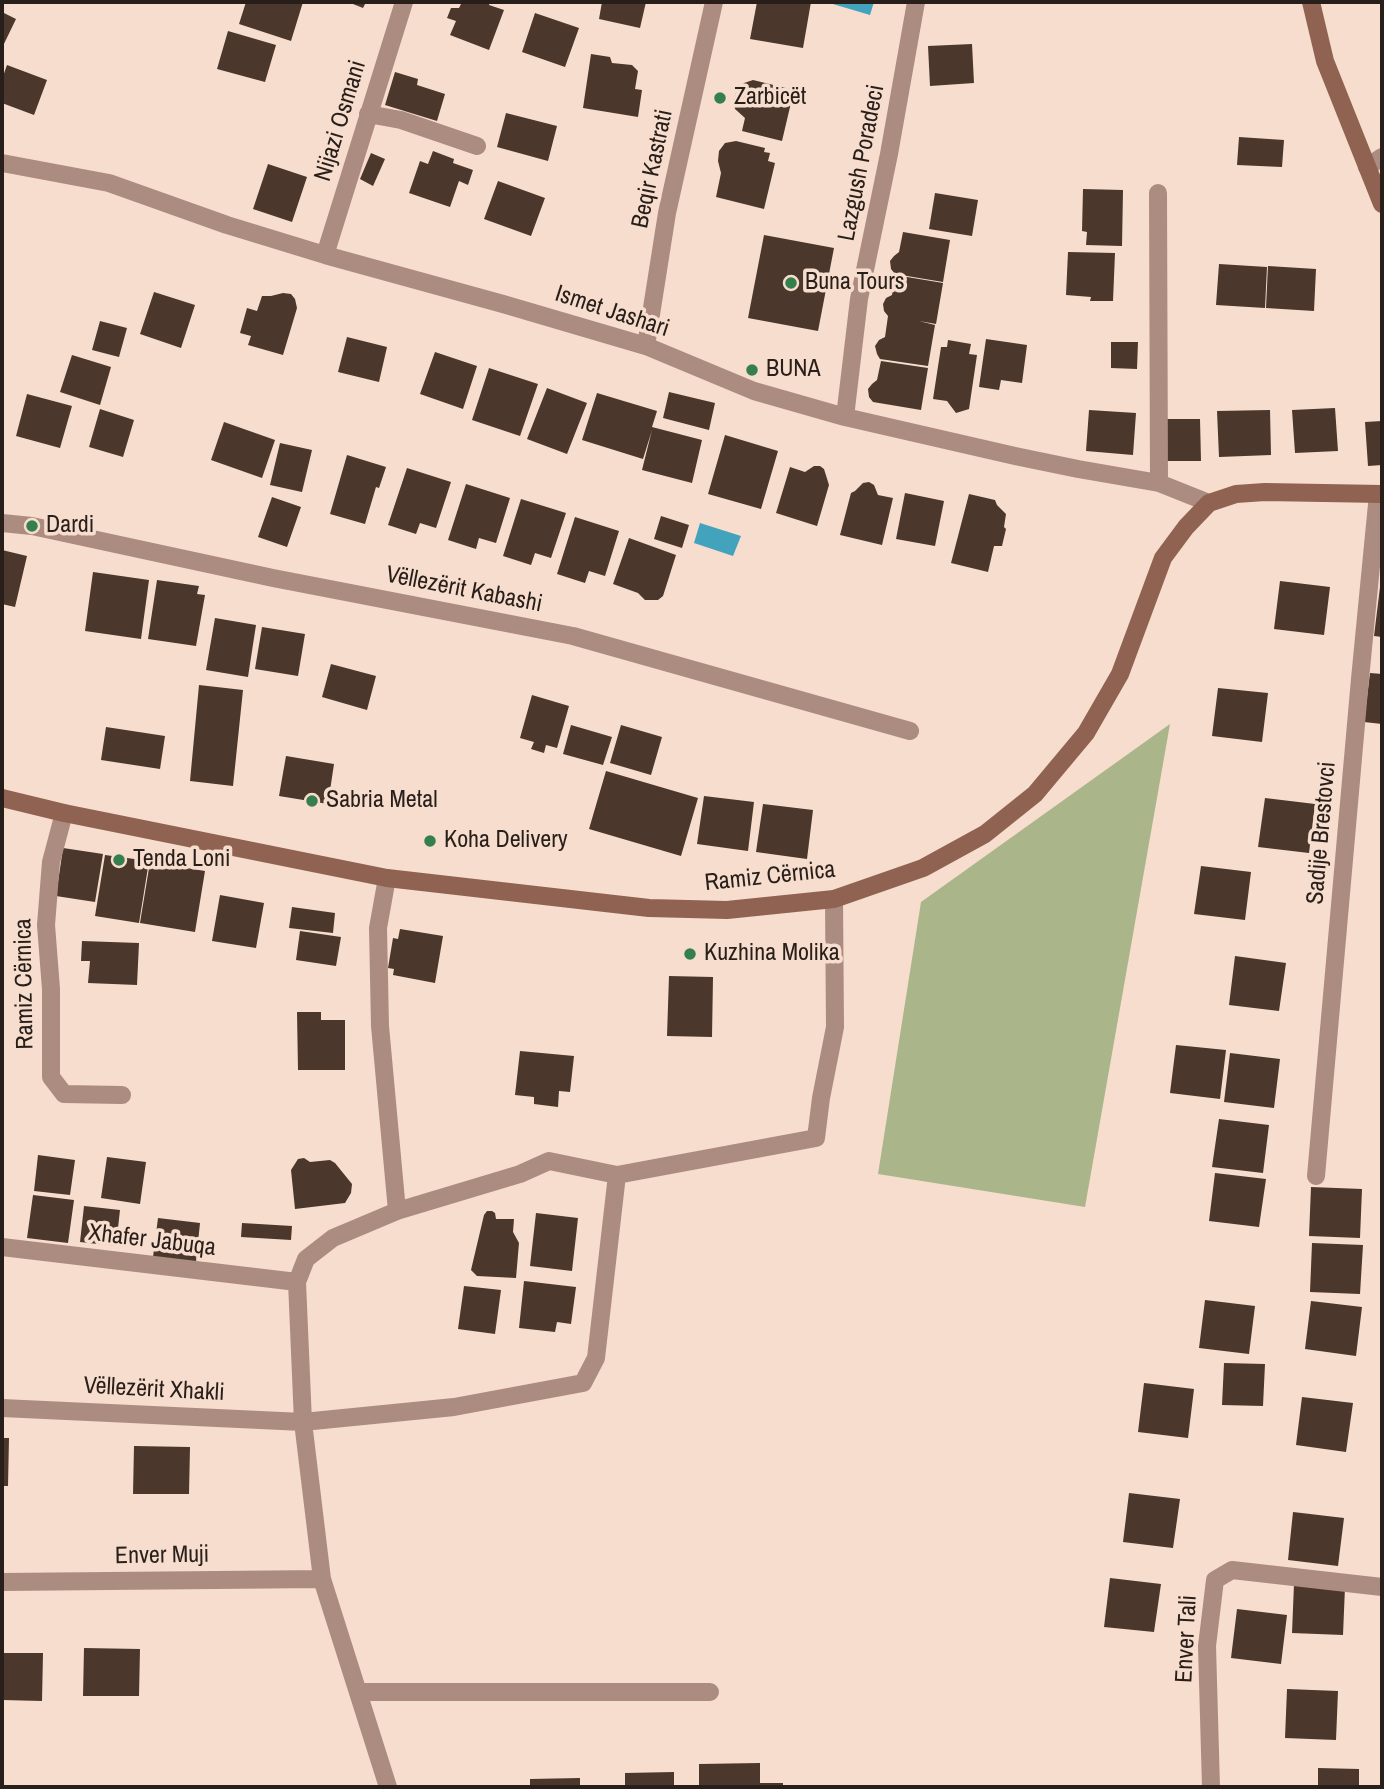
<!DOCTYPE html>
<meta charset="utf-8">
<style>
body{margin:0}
#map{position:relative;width:1384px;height:1789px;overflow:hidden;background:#f7ddce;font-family:"Archivo Narrow",sans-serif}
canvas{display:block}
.frame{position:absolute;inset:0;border:4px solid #291f1a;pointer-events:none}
</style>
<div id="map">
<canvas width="1384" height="1789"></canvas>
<div class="frame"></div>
</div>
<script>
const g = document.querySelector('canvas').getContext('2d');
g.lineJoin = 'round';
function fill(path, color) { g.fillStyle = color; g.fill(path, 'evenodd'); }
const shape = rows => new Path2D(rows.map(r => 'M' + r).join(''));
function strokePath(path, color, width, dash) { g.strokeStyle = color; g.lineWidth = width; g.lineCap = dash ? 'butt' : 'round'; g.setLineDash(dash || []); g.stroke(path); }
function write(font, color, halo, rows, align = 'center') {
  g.font = font + ' "Archivo Narrow",sans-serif'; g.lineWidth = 7; g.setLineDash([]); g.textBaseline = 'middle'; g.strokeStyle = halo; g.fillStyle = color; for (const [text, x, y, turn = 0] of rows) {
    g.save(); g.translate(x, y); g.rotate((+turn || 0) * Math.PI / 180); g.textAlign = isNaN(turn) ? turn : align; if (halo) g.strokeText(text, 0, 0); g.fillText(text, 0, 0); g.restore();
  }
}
fill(shape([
 [1170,724,1085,1207,878,1174,921,902]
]), '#aab689');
fill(shape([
 [826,2,874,2,870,15],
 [700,523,741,536,733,556,694,543]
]), '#43a3bc');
fill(shape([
 [246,2,303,2,291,41,239,24],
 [348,2,366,2,363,8],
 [462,2,490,2,489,5,504,10,489,50,450,35,456,21,447,18,451,8,459,8],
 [602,2,646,2,640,28,599,19],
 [757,2,811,2,803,48,750,39],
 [2,12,16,19,2,48],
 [535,13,579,28,565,67,522,52],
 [228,31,276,45,265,82,217,69],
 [972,44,974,83,930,86,928,46],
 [591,54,610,57,612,63,632,65,638,71,635,89,642,90,638,117,583,108],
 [7,65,47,80,34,115,2,103,2,79],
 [395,72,418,79,417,85,445,94,437,121,385,105],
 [753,80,794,90,782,141,742,131,745,118,735,109,733,100,737,91,744,83],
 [506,113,557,126,548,161,497,147],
 [1239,137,1284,140,1282,167,1237,165],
 [736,141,765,148,764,152,770,153,768,161,775,163,764,209,716,197,721,173,718,161,719,151,725,143],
 [433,151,454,159,453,163,473,170,468,185,459,181,450,207,409,193,420,161,428,164],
 [371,153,385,159,373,186,360,179],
 [268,164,307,177,292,222,253,209],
 [498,181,545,198,531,236,484,219],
 [1083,189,1123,190,1122,246,1086,245,1087,232,1082,231],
 [935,193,978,200,972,236,929,229],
 [903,232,950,240,943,282,895,274,891,269,890,261,894,256,899,252],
 [764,235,834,248,818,331,748,318],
 [1068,252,1115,253,1113,301,1090,301,1091,297,1066,295],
 [1219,264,1267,267,1265,308,1216,305],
 [1268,266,1316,269,1314,311,1266,308],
 [895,275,943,283,936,324,919,321,935,325,928,366,880,359,877,354,875,346,879,340,885,337,888,316,884,311,883,304,886,298,892,295],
 [154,292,195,305,181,348,140,334],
 [283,293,291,294,295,299,297,308,283,355,248,345,251,336,240,333,247,308,257,311,262,296,271,296],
 [100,321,127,328,119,357,92,350],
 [347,337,387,347,379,382,338,372],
 [986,339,1027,345,1022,383,1001,380,999,390,979,387],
 [948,340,971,344,969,354,977,355,969,409,956,413,947,401,933,399,941,347,947,347],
 [1111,342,1138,342,1137,369,1111,368],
 [435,352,477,366,463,409,420,394],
 [72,355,111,367,100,405,60,392],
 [881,361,928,368,921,410,873,402,869,397,868,389,872,384,877,380],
 [489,368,538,384,520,436,472,420],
 [547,388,587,403,567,454,527,439],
 [669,392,715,403,709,430,663,418],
 [597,393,657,411,652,427,702,440,692,483,642,470,652,430,643,459,582,440],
 [27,394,72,406,60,448,16,436],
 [1335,408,1338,451,1295,453,1292,410],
 [100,409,134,420,123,457,89,447],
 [1089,410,1136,413,1133,455,1086,451],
 [1270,410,1271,455,1219,457,1217,411],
 [1160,419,1200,419,1201,461,1161,461],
 [1382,421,1382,465,1368,466,1365,422],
 [224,422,275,440,262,478,211,460],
 [725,435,778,451,761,509,708,494],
 [280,443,312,450,302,492,270,485],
 [347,455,386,467,379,488,376,487,365,524,330,514],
 [814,466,820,466,824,469,829,485,817,526,776,513,790,467,805,472],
 [407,468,451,482,436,528,420,523,416,534,388,525],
 [869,482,874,485,878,495,893,498,882,545,840,535,851,493,855,491,863,483],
 [466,484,510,498,496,543,479,538,476,549,448,540],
 [905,493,944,501,935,546,896,539],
 [969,494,995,500,997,505,1006,514,1004,527,1006,529,1002,546,994,546,988,572,951,563],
 [272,497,301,507,287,547,258,537],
 [521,499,566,513,551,558,535,553,531,565,503,556],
 [661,516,689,525,682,548,654,539],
 [575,517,619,531,605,576,589,571,585,583,557,574],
 [629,538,676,555,663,596,658,600,645,600,638,593,613,584],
 [2,550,27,556,15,607,2,604],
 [93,572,149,580,141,639,85,631],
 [157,580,199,586,197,594,205,595,196,646,148,639],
 [1280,581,1330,587,1324,635,1274,629],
 [1380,587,1382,587,1382,637,1374,636],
 [215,618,256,625,248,677,206,670],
 [262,627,305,634,298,676,255,669],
 [331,664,376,676,367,710,322,697],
 [1370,673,1382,674,1382,724,1364,722],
 [199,685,243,690,233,786,190,781],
 [1218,688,1268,693,1262,742,1212,736],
 [532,695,569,706,557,748,546,745,544,753,531,749,534,742,520,738],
 [571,725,612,737,603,765,563,754],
 [621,725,662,737,651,775,610,763],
 [106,727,165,736,160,769,101,760],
 [286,756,334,764,328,804,279,796],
 [606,771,698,798,681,856,589,829],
 [704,796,754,802,748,851,697,844],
 [1265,798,1315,804,1309,853,1258,847],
 [763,804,813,810,807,859,756,852],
 [63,848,103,854,95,902,56,896],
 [105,855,149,861,139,923,95,916],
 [150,862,205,871,195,932,140,923],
 [1201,866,1251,872,1245,920,1194,914],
 [220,895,264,903,256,948,212,941],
 [292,907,335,913,333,933,289,928],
 [400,929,443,936,435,983,393,975,394,969,388,968,393,938,398,939],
 [300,931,341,937,336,966,296,960],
 [82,941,139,943,137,985,88,983,90,961,81,961],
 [1235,956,1286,963,1279,1011,1229,1005],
 [669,976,713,977,712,1037,667,1036],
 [297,1012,321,1012,321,1020,345,1020,345,1070,298,1070],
 [1176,1045,1226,1050,1220,1099,1170,1093],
 [520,1051,574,1056,570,1092,559,1091,558,1107,534,1104,534,1097,515,1095],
 [1230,1053,1280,1059,1274,1108,1224,1102],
 [1219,1119,1269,1125,1263,1173,1212,1167],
 [38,1155,75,1160,70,1195,34,1191],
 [107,1157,146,1162,140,1204,101,1198],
 [304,1158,310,1162,330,1160,335,1163,352,1184,351,1193,345,1203,295,1209,291,1170,298,1159],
 [1215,1173,1266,1179,1259,1227,1209,1221],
 [1311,1187,1362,1189,1360,1238,1309,1236],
 [33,1195,74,1200,68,1243,27,1238],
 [84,1206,120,1210,116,1246,80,1242],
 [487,1211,492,1211,495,1213,496,1219,514,1219,513,1232,519,1243,516,1278,477,1276,471,1270,484,1215],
 [536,1213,578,1218,572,1271,530,1266],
 [158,1218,200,1223,196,1262,153,1257],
 [242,1223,292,1226,291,1240,241,1237],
 [1312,1243,1363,1245,1360,1294,1310,1292],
 [524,1281,576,1287,571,1324,557,1322,555,1332,519,1328],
 [464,1286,501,1290,495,1334,458,1329],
 [1205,1300,1255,1306,1249,1354,1199,1348],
 [1311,1301,1362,1307,1356,1356,1305,1349],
 [1224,1363,1265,1364,1263,1406,1222,1405],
 [1144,1383,1194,1389,1188,1438,1138,1432],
 [1302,1397,1353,1403,1346,1452,1296,1445],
 [2,1438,9,1438,8,1486,2,1486],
 [134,1446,190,1447,189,1494,133,1494],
 [1129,1493,1180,1499,1173,1548,1123,1542],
 [1293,1512,1344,1518,1338,1566,1288,1560],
 [1110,1578,1161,1584,1154,1632,1104,1627],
 [1294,1584,1345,1587,1343,1635,1292,1633],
 [1237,1609,1287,1615,1281,1664,1231,1658],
 [84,1648,140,1649,139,1696,83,1696],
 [2,1653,43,1653,42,1701,2,1700],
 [1287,1689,1338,1691,1336,1740,1285,1738],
 [760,1763,760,1783,783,1783,783,1787,699,1787,699,1764],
 [1318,1768,1359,1769,1359,1787,1318,1787],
 [674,1772,674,1787,625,1787,625,1773],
 [580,1778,580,1787,530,1787,530,1779]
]), '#4b372b');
strokePath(shape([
 [368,114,401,120,477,146],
 [2,163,109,183,227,225,325,255,503,304,646,346,754,391,845,417,1015,456,1078,469,1159,483,1209,503],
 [1367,167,1382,157],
 [1158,193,1159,483],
 [325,255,404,2],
 [646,346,667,213,714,2],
 [845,417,859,299,889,154,916,2],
 [2,523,32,526,273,578,573,636,910,731],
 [64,813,51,862,46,925,51,989,51,1077,64,1094,122,1095],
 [387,878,378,928,380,1026,397,1211],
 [1316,1176,1360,679,1378,494],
 [2,1247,297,1282],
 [2,1408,303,1422,454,1407,583,1383,596,1358,617,1175,816,1138,821,1098,835,1027,834,899],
 [2,1582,322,1579],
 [358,1692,710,1692],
 [388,1787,322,1579,303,1422,297,1282,306,1259,333,1238,397,1211,520,1174,549,1161,617,1175],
 [1211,1787,1207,1646,1215,1580,1232,1570,1382,1587]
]), '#ac8c80', 18);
strokePath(shape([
 [1311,2,1325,61,1382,204],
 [2,798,64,813,387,878,649,908,727,910,834,899,923,868,985,834,1035,794,1086,733,1120,674,1163,558,1186,527,1209,503,1236,494,1265,492,1382,494]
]), '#8f6251', 18);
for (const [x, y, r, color] of [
 [720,98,7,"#357f4d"],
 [791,283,7,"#357f4d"],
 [752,370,7,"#357f4d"],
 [32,526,7,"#357f4d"],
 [312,801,7,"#357f4d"],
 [430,841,7,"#357f4d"],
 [119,860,7,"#357f4d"],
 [690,954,7,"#357f4d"]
]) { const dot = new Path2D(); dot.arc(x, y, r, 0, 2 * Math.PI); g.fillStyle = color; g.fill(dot); strokePath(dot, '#f7ddce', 2.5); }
write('24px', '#291f1a', '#f7ddce', [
 ["Zarbicët",734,98],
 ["Buna Tours",805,283],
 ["BUNA",766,370],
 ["Dardi",46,526],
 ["Sabria Metal",326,801],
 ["Koha Delivery",444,841],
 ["Tenda Loni",133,860],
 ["Kuzhina Molika",704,954]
], 'left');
write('24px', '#291f1a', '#f7ddce', [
 ["Nijazi Osmani",341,121,-73],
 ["Lazgush Poradeci",862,163,-79],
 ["Beqir Kastrati",653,169,-78],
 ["Ismet Jashari",612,312,18],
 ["Vëllezërit Kabashi",464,590,11],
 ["Sadije Brestovci",1322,833,-85],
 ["Ramiz Cërnica",770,877,-6],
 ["Ramiz Cërnica",25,984,-91],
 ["Xhafer Jabuqa",152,1241,7],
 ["Vëllezërit Xhakli",154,1390,3],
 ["Enver Muji",162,1556,-1],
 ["Enver Tali",1187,1639,-87]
]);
</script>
